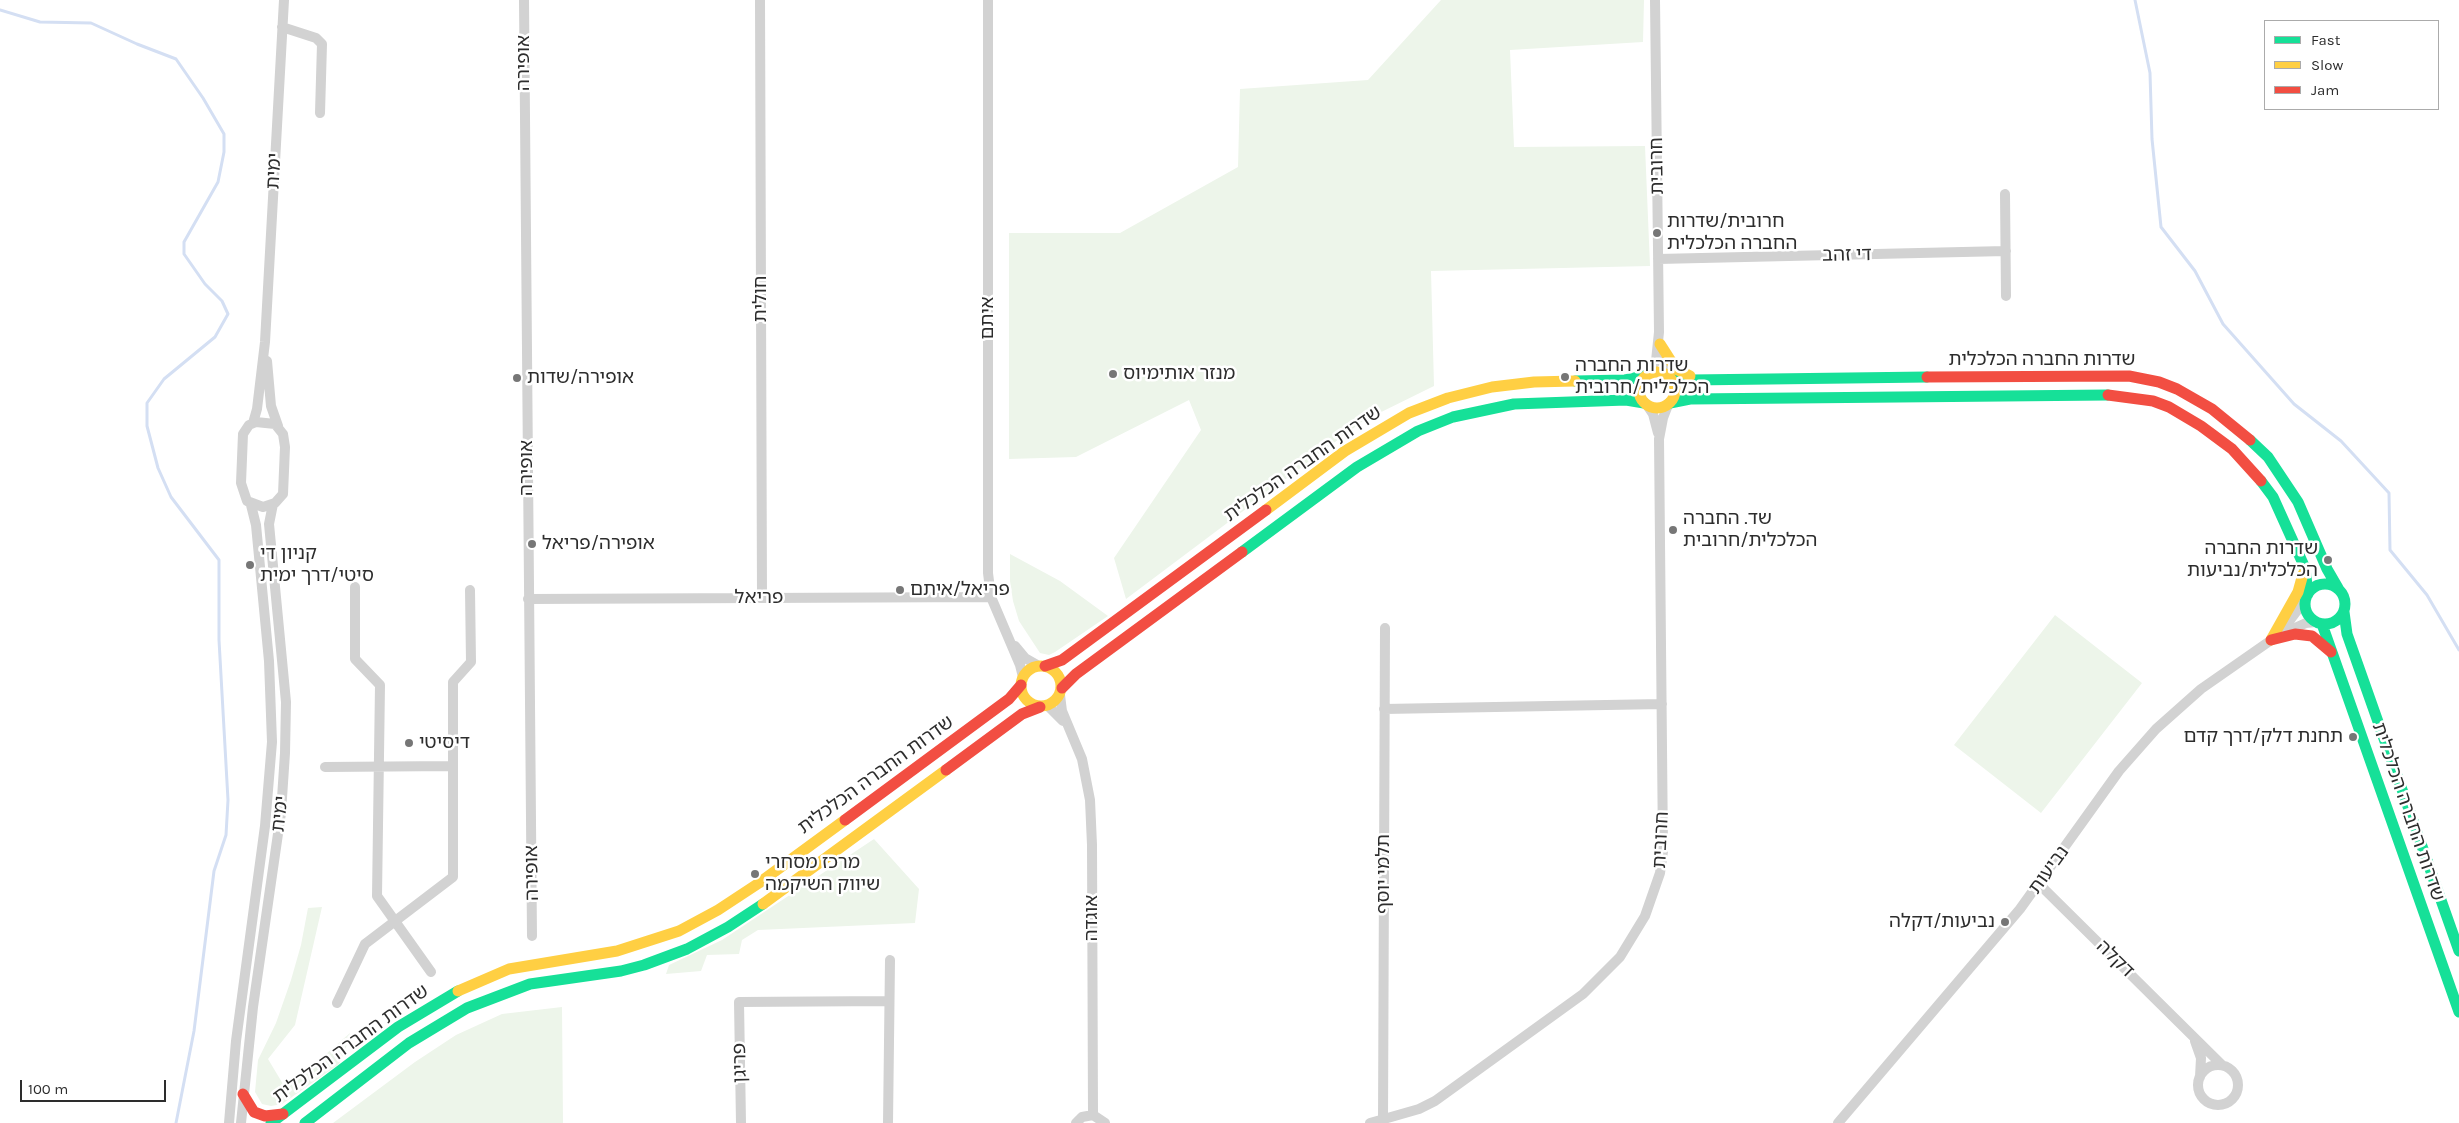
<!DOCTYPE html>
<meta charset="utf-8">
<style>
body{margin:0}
#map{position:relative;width:2459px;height:1123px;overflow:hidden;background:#fff;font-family:Karla,sans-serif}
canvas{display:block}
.legend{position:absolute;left:2264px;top:20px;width:175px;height:90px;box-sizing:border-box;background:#fff;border:1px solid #ababab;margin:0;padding:6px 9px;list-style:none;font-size:15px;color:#2d2d2d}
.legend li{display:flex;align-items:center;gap:10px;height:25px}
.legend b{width:25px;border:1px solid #ababab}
.scale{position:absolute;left:20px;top:1080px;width:146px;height:22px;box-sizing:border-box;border:2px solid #2d2d2d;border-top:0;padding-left:6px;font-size:15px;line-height:18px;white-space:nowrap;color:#2d2d2d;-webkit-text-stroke:4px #fff;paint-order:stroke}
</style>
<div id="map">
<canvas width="2459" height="1123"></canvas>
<ul class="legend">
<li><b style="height:6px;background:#16e098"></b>Fast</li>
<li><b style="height:6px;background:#ffcf43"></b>Slow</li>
<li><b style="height:6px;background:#f24e42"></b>Jam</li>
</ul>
<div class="scale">100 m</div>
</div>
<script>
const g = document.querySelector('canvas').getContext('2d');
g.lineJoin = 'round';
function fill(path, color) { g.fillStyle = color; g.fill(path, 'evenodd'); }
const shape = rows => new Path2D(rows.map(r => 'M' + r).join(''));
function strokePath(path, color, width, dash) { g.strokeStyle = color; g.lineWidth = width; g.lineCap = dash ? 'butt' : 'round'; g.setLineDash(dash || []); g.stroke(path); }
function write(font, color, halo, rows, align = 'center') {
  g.font = font + ' Karla,"Noto Sans Hebrew",sans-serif'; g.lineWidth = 5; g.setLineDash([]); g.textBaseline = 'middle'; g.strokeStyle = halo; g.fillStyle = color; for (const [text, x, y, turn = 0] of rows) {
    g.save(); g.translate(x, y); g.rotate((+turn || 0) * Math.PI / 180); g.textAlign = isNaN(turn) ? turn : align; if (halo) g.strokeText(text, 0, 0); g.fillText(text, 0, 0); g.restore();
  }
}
fill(shape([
 [1441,0,1644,0,1643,42,1510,50,1514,147,1645,146,1650,266,1431,271,1434,386,1363,421,1126,599,1114,558,1201,430,1189,400,1076,457,1009,459,1009,233,1120,233,1238,167,1240,89,1368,80],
 [1010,554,1060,581,1108,616,1055,652,1049,655,1040,653,1019,621,1013,601,1010,581],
 [2055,615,2142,683,2041,813,1954,745],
 [874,839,919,889,915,923,758,930,742,940,739,954,707,955,701,971,666,974,669,965,722,940],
 [322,907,295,1025,268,1059,286,1089,350,1033,345,1051,339,1064,282,1104,271,1106,262,1104,255,1092,258,1060,276,1023,291,980,301,945,308,908],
 [562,1007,563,1123,333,1123,415,1062,456,1035,502,1014]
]), '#edf5ea');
strokePath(shape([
 [2135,0,2150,73,2152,139,2161,227,2195,271,2223,324,2294,404,2341,441,2389,493,2390,550,2427,595,2459,650],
 [0,10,40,22,91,23,137,44,176,59,203,98,224,134,224,152,218,182,184,242,184,254,205,284,222,301,228,314,215,337,164,379,147,403,147,426,158,468,171,497,219,560,219,640,228,800,226,835,214,871,194,1031,176,1123]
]), '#d4dff3', 3);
strokePath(shape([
 [524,0,532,936],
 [760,0,762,598],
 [988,0,988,573,991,597,1020,665,1023,677],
 [282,27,316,38,322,44,320,113],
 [2005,194,2006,296],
 [1658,259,2006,251],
 [1661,350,1667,374],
 [267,361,271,406,278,426],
 [1647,374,1656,361,1659,332,1655,0],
 [1647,405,1653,414,1658,433],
 [256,422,275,424,283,434,285,447,283,494,275,503,263,507,247,501,241,483,243,434,249,425,256,422],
 [253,423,257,409,265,342,284,0],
 [355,587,355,659,380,685,377,896,431,972],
 [528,599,991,597],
 [2281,632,2305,600],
 [1015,646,1025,658,1039,666],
 [1060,695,1062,711,1082,759,1090,800,1092,845,1093,1115],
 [1048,706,1063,721],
 [1384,709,1662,704],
 [325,767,453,766],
 [2039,884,2222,1065],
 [337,1003,365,944,453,877,453,682,471,662,470,590],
 [2195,1041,2201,1058,2200,1077],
 '2198 1085a20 20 0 1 1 40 0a20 20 0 1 1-40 0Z',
 [1383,1120,1385,628],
 [229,1123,236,1041,265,826,272,742,269,661,256,525,251,505],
 [241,1123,253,1007,281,813,285,753,286,702,269,524,273,504],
 [741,1123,739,1002,889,1001],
 [888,1123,890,960],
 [1076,1123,1082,1117,1093,1115,1105,1123],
 [1370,1123,1419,1109,1435,1101,1583,994,1620,957,1645,916,1660,873,1663,851,1659,439,1663,418,1668,405],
 [1838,1123,2020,909,2119,771,2156,729,2201,689,2277,636,2306,623,2315,622]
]), '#d2d2d2', 10);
strokePath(shape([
 [1671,377,1691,380,1927,377],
 [1575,381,1625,380,1644,376],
 [1670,403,1690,399,2108,395],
 [2250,440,2268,457,2298,502,2327,569,2338,588],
 [2261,481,2273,497,2305,568,2308,594],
 [1242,552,1357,467,1418,431,1453,417,1514,404,1626,400,1644,403],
 '2305 604a20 20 0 1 1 40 0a20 20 0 1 1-40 0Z',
 [2344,612,2347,634,2459,951],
 [2322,624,2459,1012],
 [271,1123,398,1027,458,991],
 [305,1123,409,1043,467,1008,530,984,621,971,644,965,687,949,728,927,763,904]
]), '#16e098', 11);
strokePath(shape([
 [1660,344,1676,369,1690,376],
 '1639 390a18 18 0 1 1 36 0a18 18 0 1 1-36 0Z',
 [1266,510,1345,451,1409,413,1448,398,1492,387,1534,382,1575,381],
 [2271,640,2298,592,2303,574],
 '1021 686a20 20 0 1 1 40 0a20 20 0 1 1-40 0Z',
 [763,904,946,770],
 [458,991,509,969,617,951,679,931,718,910,759,883,845,820]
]), '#ffcf43', 11);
strokePath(shape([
 [1927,377,2129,376,2159,382,2177,389,2212,409,2250,440],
 [2108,395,2153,401,2169,407,2201,426,2232,449,2261,481],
 [2271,640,2295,634,2312,636,2331,652],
 [1045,666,1062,660,1266,510],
 [1062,688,1076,674,1242,552],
 [946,770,1022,714,1040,707],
 [845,820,1009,699,1021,685],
 [243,1094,254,1112,265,1116,283,1114]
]), '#f24e42', 11);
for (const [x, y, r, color] of [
 [1657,233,5,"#767676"],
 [1113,374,5,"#767676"],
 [1565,377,5,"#767676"],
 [517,378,5,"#767676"],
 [1673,530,5,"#767676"],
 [532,544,5,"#767676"],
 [2328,560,5,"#767676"],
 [250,565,5,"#767676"],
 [900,590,5,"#767676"],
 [2353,737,5,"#767676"],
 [409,743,5,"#767676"],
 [755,874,5,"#767676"],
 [2005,922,5,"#767676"]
]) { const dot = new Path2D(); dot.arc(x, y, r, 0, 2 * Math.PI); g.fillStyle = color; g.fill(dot); strokePath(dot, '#fff', 2); }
write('19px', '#2d2d2d', '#fff', [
 ["אופירה",524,63,-90],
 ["חרובית",1657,166,-91],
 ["ימית",274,171,-87],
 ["די זהב",1847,255,-1],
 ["חולית",761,299,-90],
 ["איתם",988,318,-90],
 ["שדרות החברה הכלכלית",2042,360],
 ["שדרות החברה הכלכלית",1303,464,-35],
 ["אופירה",527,468,-90],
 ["פריאל",759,598],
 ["שדרות החברה הכלכלית",876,775,-36],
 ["שדרות החברה הכלכלית",2408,812,71],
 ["ימית",280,814,-84],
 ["חרובית",1661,840,-87],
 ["נביעות",2049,870,-54],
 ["אופירה",532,873,-91],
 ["תלמי יוסף",1384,874,-90],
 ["אוגדה",1092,918,-90],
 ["דקלה",2115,959,44],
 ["שדרות החברה הכלכלית",351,1044,-36],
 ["פריגן",740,1063,-91]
]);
write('19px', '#2d2d2d', '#fff', [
 ["חרובית/שדרות",1667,222],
 ["החברה הכלכלית",1667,244],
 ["שדרות החברה",1575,366],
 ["הכלכלית/חרובית",1575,388],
 ["מנזר אותימיוס",1123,374],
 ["אופירה/שדות",527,378],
 ["שד. החברה",1683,519],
 ["הכלכלית/חרובית",1683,541],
 ["אופירה/פריאל",542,544],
 ["שדרות החברה",2318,549,"right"],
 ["הכלכלית/נביעות",2318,571,"right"],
 ["קניון די",260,554],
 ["סיטי/דרך ימית",260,576],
 ["פריאל/איתם",910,590],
 ["תחנת דלק/דרך קדם",2343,737,"right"],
 ["דיסיטי",419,743],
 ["מרכז מסחרי",765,863],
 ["שיווק השיקמה",765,885],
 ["נביעות/דקלה",1995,922,"right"]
], 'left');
</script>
